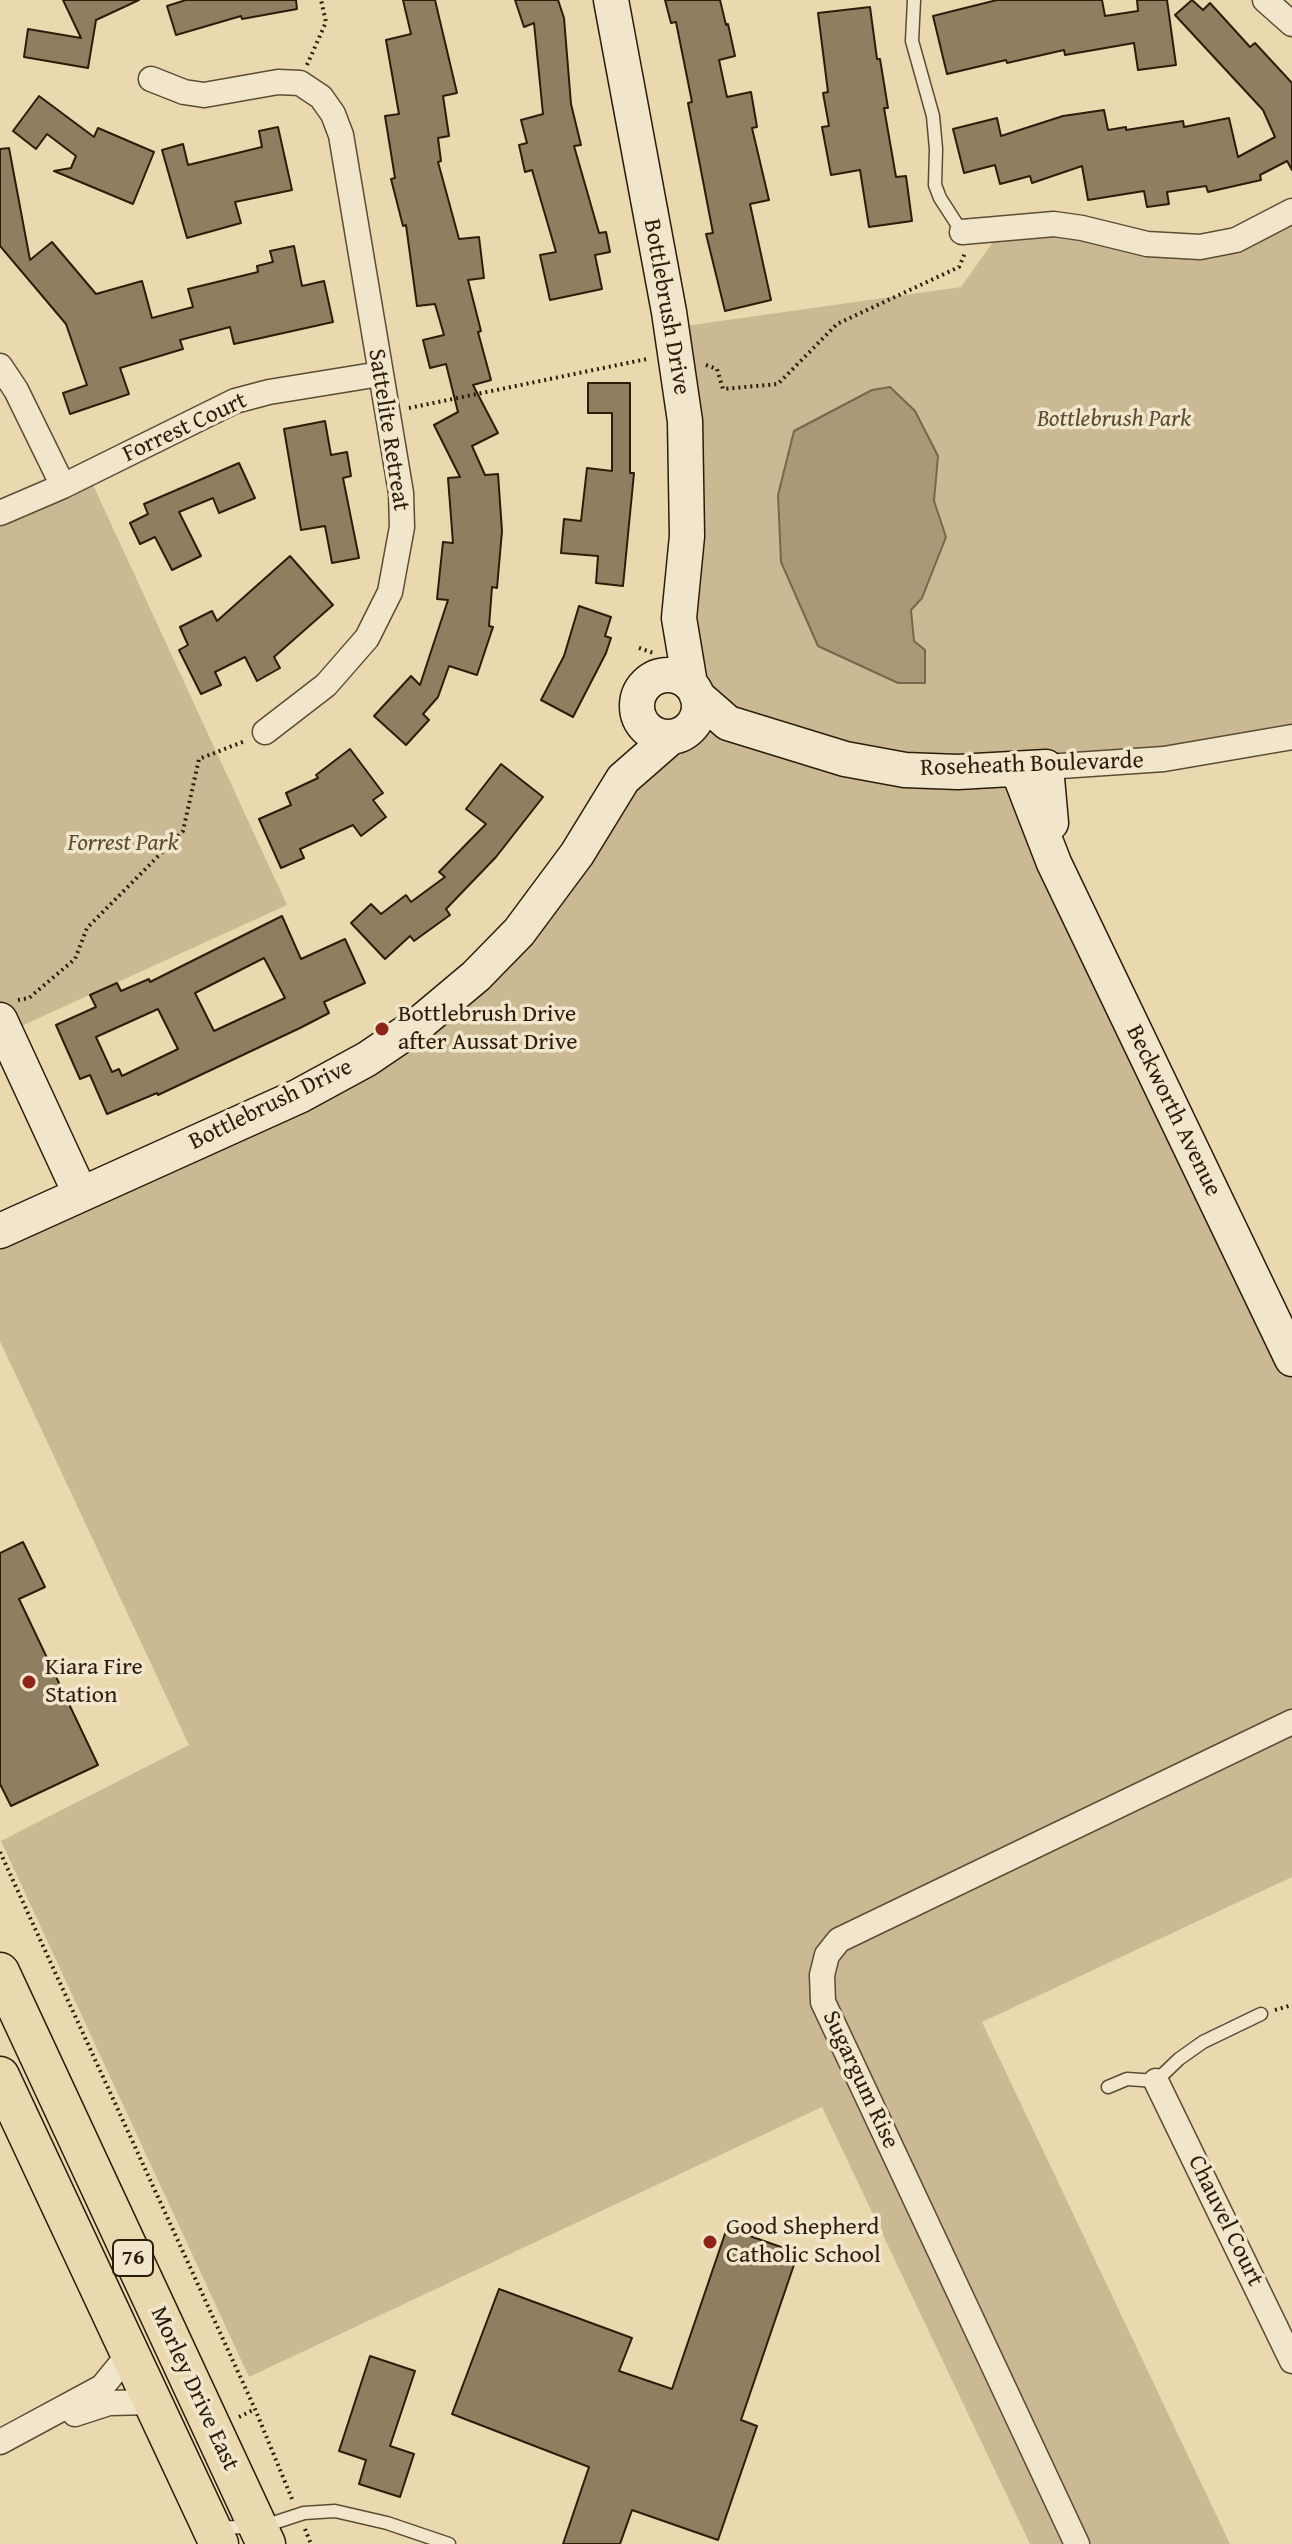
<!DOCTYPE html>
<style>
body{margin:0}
canvas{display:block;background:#ead9af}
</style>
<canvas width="1292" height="2544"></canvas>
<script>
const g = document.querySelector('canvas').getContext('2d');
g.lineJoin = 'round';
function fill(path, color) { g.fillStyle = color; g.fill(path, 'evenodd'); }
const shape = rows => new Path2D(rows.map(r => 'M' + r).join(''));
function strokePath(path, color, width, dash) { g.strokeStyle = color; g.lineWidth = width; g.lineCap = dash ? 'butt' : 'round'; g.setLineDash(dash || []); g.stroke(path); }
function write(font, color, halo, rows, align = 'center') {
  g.font = font + ' "Gentium Book Plus",serif'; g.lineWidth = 7; g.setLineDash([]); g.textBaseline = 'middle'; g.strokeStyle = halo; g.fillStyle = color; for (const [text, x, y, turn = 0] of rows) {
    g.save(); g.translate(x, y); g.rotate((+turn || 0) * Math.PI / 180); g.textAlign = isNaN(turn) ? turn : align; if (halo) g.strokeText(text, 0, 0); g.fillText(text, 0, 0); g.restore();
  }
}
fill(shape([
 [1292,211,1292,737,1019,770,1292,1359,1292,1877,982,2022,1230,2544,1030,2544,822,2107,249,2377,1,1841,189,1745,0,1341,0,1231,367,1059,554,886,684,733,689,728,728,723,688,686,671,328,961,287,1003,228,1177,247],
 [872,390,938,456,934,501,946,537,922,598,910,610,914,641,843,406],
 [88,474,287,905,6,1033,0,1020,0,513]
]), '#cab993');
const water = shape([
 [890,387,915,411,938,456,934,501,946,537,922,598,911,610,914,641,925,650,925,683,898,683,818,646,781,562,778,495,794,431,872,390,890,387]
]);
fill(water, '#a99977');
strokePath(water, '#77674c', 2);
const building = shape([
 [63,0,139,0,96,20,88,68,24,57,28,29,81,38,63,0],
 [186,0,296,0,297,9,242,19,241,16,176,35,167,6,186,0],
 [403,0,435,0,457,93,443,96,449,136,438,138,441,161,438,162,459,239,479,237,484,278,468,280,481,331,478,332,491,380,473,385,498,433,472,446,485,475,498,474,502,531,497,588,492,587,489,626,493,627,477,675,449,666,438,697,423,714,429,720,406,745,374,716,411,676,420,685,448,600,437,599,443,542,453,543,448,478,460,477,434,425,458,412,446,364,430,368,423,340,444,335,435,304,417,306,406,225,403,226,391,179,395,178,385,116,399,114,386,40,411,34,403,0],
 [515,0,558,0,564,18,571,104,581,145,574,146,599,233,606,232,610,252,595,255,602,289,550,300,540,255,556,252,532,170,525,172,519,145,527,143,521,120,543,114,534,23,524,27,515,0],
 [665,0,720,0,726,25,728,24,735,56,719,60,727,97,751,92,757,127,752,128,769,200,750,204,771,300,725,311,706,234,713,233,688,103,692,102,676,22,671,23,665,0],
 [997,0,1102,0,1105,16,1138,11,1137,0,1167,0,1176,65,1138,70,1134,43,1065,55,1064,50,1007,63,1006,60,947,74,933,16,997,0],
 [1192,0,1203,10,1210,3,1250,47,1255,43,1292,83,1292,170,1287,161,1260,175,1261,180,1208,192,1206,186,1167,192,1169,204,1147,207,1144,191,1088,200,1082,166,1032,183,1030,176,1000,184,995,165,964,173,953,129,997,118,1001,136,1063,116,1104,110,1108,130,1126,127,1126,130,1183,121,1184,127,1229,118,1238,157,1275,137,1263,110,1175,15,1192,0],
 [870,7,877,59,880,59,888,108,884,108,896,177,906,176,912,221,869,227,860,170,831,175,822,127,829,126,823,93,828,92,818,13,870,7],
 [39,96,94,137,98,128,154,152,133,204,54,171,71,168,76,156,47,134,36,149,13,131,39,96],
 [278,127,292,190,235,202,241,223,187,238,162,150,183,144,188,165,262,147,259,131,278,127],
 [9,148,30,260,52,242,96,294,142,281,152,318,193,307,188,289,258,272,257,266,273,262,270,251,294,246,302,286,324,281,333,322,234,344,230,327,180,340,183,349,120,368,129,394,70,414,63,393,87,385,66,324,0,246,0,149,9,148],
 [588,383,630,383,630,473,634,473,623,586,596,583,598,556,561,553,564,519,581,521,587,468,612,471,612,413,588,413,588,383],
 [325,421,331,455,347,452,351,476,343,478,359,558,332,563,325,526,301,530,284,429,325,421],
 [239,463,255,498,219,513,213,498,179,512,201,556,172,570,155,537,140,544,130,523,148,514,144,504,239,463],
 [290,556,333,605,274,657,280,668,257,681,245,657,215,672,221,685,201,694,179,650,188,645,180,627,212,611,217,621,290,556],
 [579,606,611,617,605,636,611,638,606,653,573,717,541,700,564,656,579,606],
 [350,749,383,793,373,800,386,817,361,836,353,825,300,849,304,858,281,868,259,819,291,805,286,793,318,778,316,775,350,749],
 [501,764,543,797,496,857,446,909,450,915,414,941,410,936,385,959,351,923,371,904,381,914,406,895,411,902,445,877,439,872,486,824,466,809,501,764],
 [282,916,301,959,345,939,365,983,324,1002,329,1013,300,1028,158,1095,157,1093,107,1114,90,1075,80,1079,56,1025,96,1007,90,995,117,983,121,991,149,979,150,982,282,916],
 [264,958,285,998,214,1031,195,993,264,958],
 [158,1009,178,1049,122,1076,119,1069,112,1072,96,1037,158,1009],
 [23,1542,45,1587,19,1599,98,1765,11,1806,0,1784,0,1553,23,1542],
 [727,2228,798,2253,741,2420,757,2426,718,2540,632,2510,620,2544,563,2544,589,2467,452,2414,499,2289,632,2338,619,2371,672,2389,727,2228],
 [370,2356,415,2371,390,2446,414,2454,400,2497,359,2484,366,2460,339,2451,370,2356]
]);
fill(building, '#8f7f60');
strokePath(building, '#2c1d0b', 2);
const lane = shape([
 [914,0,912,41,933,116,936,149,935,185,940,198,962,232],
 [1108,2087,1127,2079,1156,2081,1179,2059,1203,2042,1261,2014],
 [220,2524,227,2527,258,2528,304,2513,335,2511,387,2523,449,2544]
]);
const street = shape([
 [1265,0,1292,24],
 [151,79,184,92,204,95,278,82,300,83,321,97,333,114,341,135,401,493,402,527,390,592,367,638,326,685,265,732],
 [962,232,1054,224,1082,228,1147,244,1200,247,1236,240,1292,211],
 [0,366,16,390,63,486],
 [0,513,63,486,235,401,269,392,380,374],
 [1046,767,1164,759,1292,737],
 [1156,2081,1292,2361],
 [75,2414,109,2403,152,2402],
 [0,2442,102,2387,129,2354],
 [1077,2544,823,2002,822,1975,827,1955,839,1940,1292,1722]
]);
const secondary = shape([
 [611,0,669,312,685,421,687,536,679,618,690,684],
 '637 706a31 31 0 1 1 62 0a31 31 0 1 1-62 0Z',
 [697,696,728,723,845,759,905,770,958,772,1046,767,1051,823],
 [1018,770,1054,863,1292,1359],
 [0,1020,80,1193],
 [0,1231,299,1096,367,1059,420,1023,476,976,519,932,577,854,623,779,671,737]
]);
const primary = shape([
 [0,1972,266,2544],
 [0,2076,219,2544]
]);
strokePath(lane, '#5c4c34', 15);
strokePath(street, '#5c4c34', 27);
strokePath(secondary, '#2c1d0b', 37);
strokePath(primary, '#2c1d0b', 41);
strokePath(shape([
 [307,65,326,22,321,0],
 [706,365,717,369,723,389,778,384,837,324,959,267,965,253],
 [409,408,647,359],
 [639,648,656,654],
 [18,1000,29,998,75,959,87,928,183,831,199,759,245,741],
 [0,1852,255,2409,292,2499],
 [1275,2010,1292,2005],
 [239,2417,255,2409],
 [305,2529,311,2544]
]), '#2c1d0b', 4, [2, 4]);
strokePath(lane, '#f1e6cb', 12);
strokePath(street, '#f1e6cb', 24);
strokePath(secondary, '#f1e6cb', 34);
strokePath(primary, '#ead9af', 38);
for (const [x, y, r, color] of [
 [382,1029,8,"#8f2418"],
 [29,1682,8,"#8f2418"],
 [710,2242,8,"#8f2418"]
]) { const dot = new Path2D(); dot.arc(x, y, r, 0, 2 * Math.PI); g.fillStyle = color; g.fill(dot); strokePath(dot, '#f1e6cb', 3); }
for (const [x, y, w] of [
 [133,2258,40]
]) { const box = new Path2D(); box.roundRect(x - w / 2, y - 18, w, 36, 6); g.fillStyle = '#f1e6cb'; g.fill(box); strokePath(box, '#2c1d0b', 2); }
write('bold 22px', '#2c1d0b', null, [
 ["76",133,2258]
]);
write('24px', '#2c1d0b', '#f1e6cb', [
 ["Bottlebrush Drive",666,307,80],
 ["Forrest Court",185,428,-25],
 ["Sattelite Retreat",388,430,81],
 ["Roseheath Boulevarde",1032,765,-2],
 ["Bottlebrush Drive",271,1105,-26],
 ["Beckworth Avenue",1173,1111,64],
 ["Sugargum Rise",860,2080,65],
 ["Chauvel Court",1225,2221,64],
 ["Morley Drive East",194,2389,65]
]);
write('italic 24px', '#5b4c34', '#f1e6cb', [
 ["Bottlebrush Park",1114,420],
 ["Forrest Park",123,844]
]);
write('24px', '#2c1d0b', '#f1e6cb', [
 ["Bottlebrush Drive",398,1015],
 ["after Aussat Drive",398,1043],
 ["Kiara Fire",45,1668],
 ["Station",45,1696],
 ["Good Shepherd",726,2228],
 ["Catholic School",726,2256]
], 'left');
</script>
